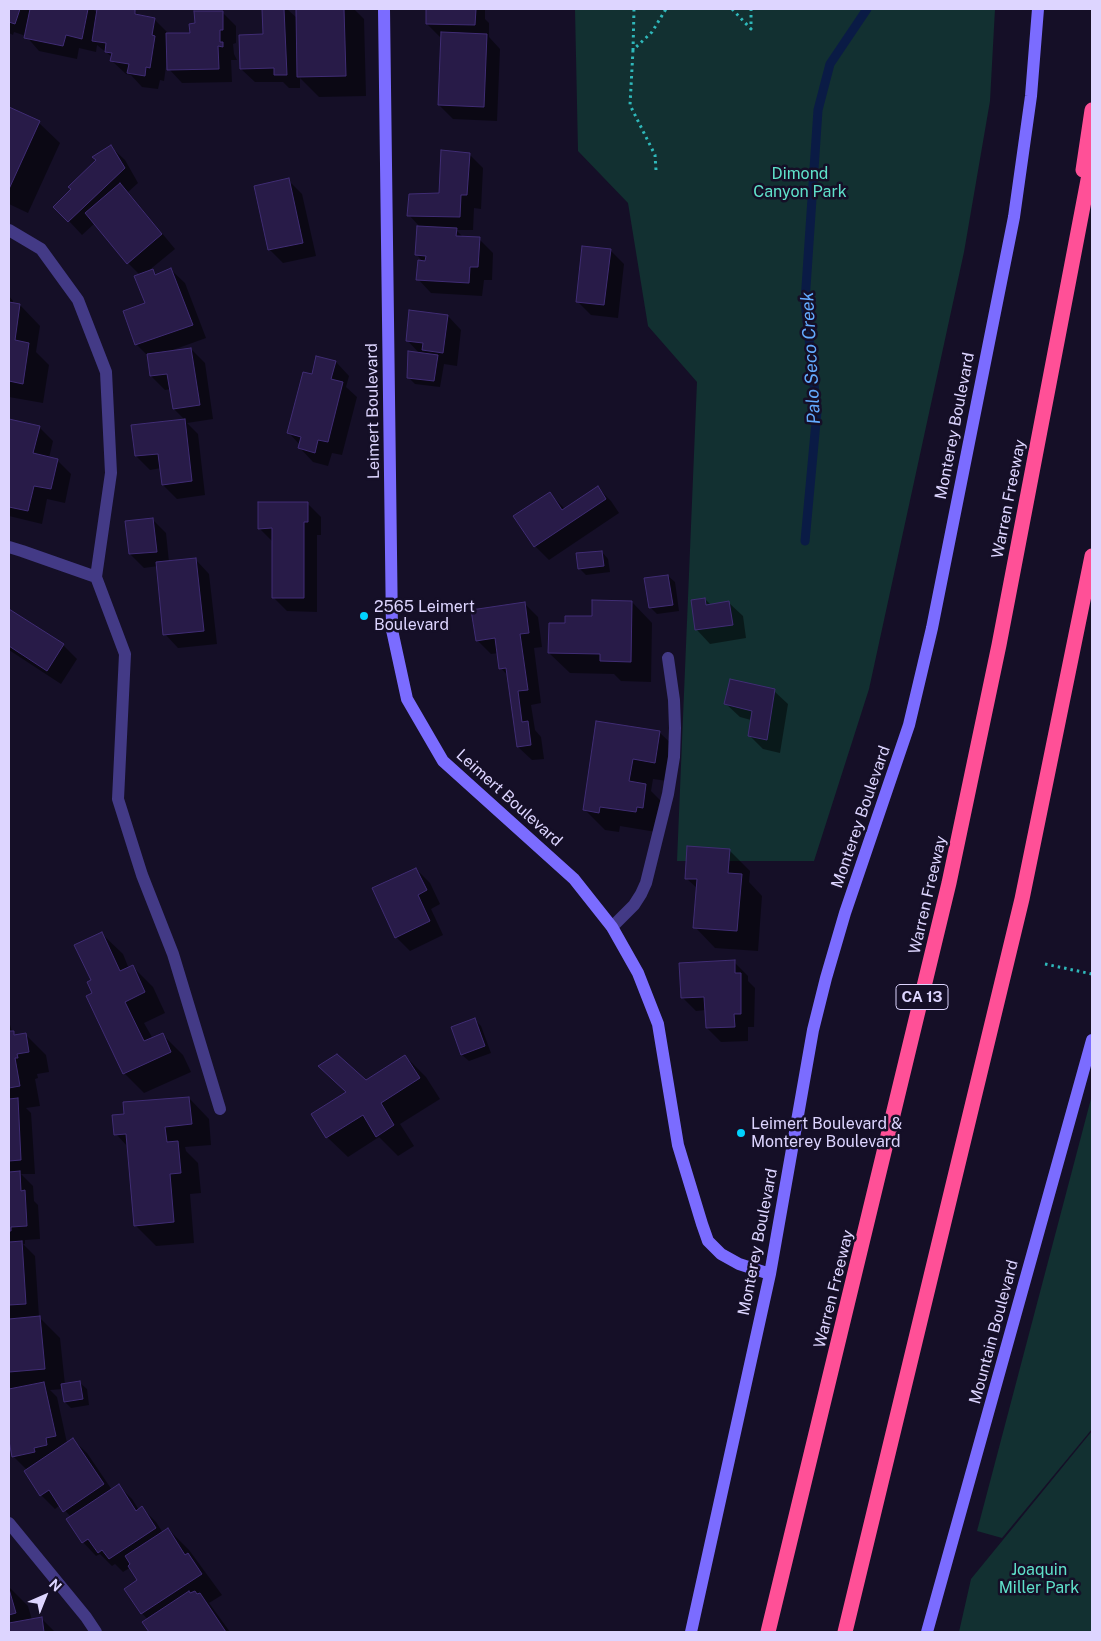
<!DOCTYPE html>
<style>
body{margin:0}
#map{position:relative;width:1101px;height:1641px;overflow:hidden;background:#150f27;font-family:"Public Sans",sans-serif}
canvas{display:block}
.frame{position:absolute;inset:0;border:10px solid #ddd5ff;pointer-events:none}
.north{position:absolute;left:20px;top:1571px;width:50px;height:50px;-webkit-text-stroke:4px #150f27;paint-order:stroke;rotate:44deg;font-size:14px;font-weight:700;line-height:20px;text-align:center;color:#ddd5ff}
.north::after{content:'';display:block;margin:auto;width:18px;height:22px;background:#ddd5ff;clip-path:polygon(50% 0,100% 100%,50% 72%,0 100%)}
</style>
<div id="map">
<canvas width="1101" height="1641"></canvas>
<div class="frame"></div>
<div class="north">N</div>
</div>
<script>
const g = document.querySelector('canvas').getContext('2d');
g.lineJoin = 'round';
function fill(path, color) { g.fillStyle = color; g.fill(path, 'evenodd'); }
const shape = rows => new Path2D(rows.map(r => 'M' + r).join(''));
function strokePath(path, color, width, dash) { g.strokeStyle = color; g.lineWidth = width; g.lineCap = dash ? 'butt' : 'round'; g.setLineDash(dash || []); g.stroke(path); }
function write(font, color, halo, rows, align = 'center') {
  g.font = font + ' "Public Sans",sans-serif'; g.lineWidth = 5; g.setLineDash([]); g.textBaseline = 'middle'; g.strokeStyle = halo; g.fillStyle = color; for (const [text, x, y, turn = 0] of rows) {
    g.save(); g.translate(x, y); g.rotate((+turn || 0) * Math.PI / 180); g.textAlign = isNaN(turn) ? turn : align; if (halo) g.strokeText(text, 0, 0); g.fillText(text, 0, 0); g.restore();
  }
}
fill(shape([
 [575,9,995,9,990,101,964,252,869,689,814,861,677,861,697,382,648,326,628,203,578,151],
 [1092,1095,1092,1429,1002,1538,977,1531],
 [1092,1431,1092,1632,959,1632,971,1579]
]), '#123031');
fill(shape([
 [9,9,93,9,97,13,98,9,132,9,141,17,154,19,168,33,168,34,191,34,222,12,236,26,236,43,233,44,234,54,237,60,231,60,232,82,182,83,169,69,167,59,164,81,160,80,158,89,142,87,131,75,126,74,112,61,112,57,97,45,96,52,79,48,77,59,39,51,26,36,14,32,13,35,9,33],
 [263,9,287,9,297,18,297,9,354,9,364,19,366,96,319,97,300,78,300,88,289,88,283,82,255,82,241,69,264,35],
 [427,9,485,9,485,19,489,23,489,37,500,49,497,121,453,119,439,105,441,38,427,24],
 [9,109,39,123,60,143,28,213,9,204],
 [111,147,125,160,138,183,128,192,175,249,147,272,152,270,157,275,171,270,185,283,206,338,170,351,170,352,191,349,205,363,213,419,187,423,198,434,205,495,177,499,163,485,161,468,150,470,136,456,133,426,185,420,174,409,171,389,165,390,151,376,149,357,136,344,147,304,140,275,128,263,95,223,82,235,69,221],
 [469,154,483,168,481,209,474,208,473,230,456,230,464,238,479,239,493,253,492,280,484,280,482,296,431,293,418,279,423,262,416,254,420,227,409,215,440,195],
 [288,180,302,194,316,256,283,263,269,249],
 [610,250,624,264,618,318,591,315,577,301],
 [9,296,13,301,13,304,20,305,40,326,36,352,49,365,43,403,9,397],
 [448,316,461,330,457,366,444,364,440,387,415,384,408,377,420,354,407,340],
 [336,362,349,376,346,387,357,397,342,455,332,453,328,466,313,462,300,448,300,445,289,433,313,375],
 [9,420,39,427,53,441,49,458,57,460,71,474,65,503,47,499,42,524,9,516],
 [598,488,611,501,619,513,549,560,535,546,549,493,565,509],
 [307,503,321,517,321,535,317,535,317,612,287,611,273,597,273,542,259,528],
 [152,519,166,533,169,562,196,560,209,574,217,644,178,648,165,634,158,566,144,568,130,554],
 [602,552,608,559,610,572,586,575,579,568],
 [668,576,675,582,679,611,657,614,651,608],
 [705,599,711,605,729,603,743,616,746,638,710,644,697,630,693,601],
 [632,602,652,623,651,682,621,681,614,674,570,673,549,653,566,625,594,617],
 [524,603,538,617,542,647,534,648,541,703,531,705,535,730,541,737,544,759,532,760,518,747,508,676,501,668,499,653,491,654,477,640],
 [9,611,63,645,77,659,61,684,9,650],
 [774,691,788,704,780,753,763,749,749,735,751,720,740,717,726,704],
 [597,723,659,732,680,752,675,782,653,779,651,791,666,806,656,832,620,826,619,832,605,830,585,810],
 [729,850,750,871,749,882,762,896,758,951,715,948,695,927,698,889,686,878],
 [416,869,430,883,440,904,431,909,443,935,410,951,396,937],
 [102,934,123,954,129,969,133,967,153,987,165,1013,144,1023,153,1039,163,1035,183,1055,191,1072,144,1093,124,1073,94,994,92,981],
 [734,962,748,976,748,981,755,988,754,1027,748,1027,748,1041,721,1042,707,1028,706,1010,696,1011,682,997],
 [474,1019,481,1026,491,1053,469,1061,462,1055],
 [9,1021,12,1032,17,1036,25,1034,46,1055,49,1072,37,1074,38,1078,35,1079,40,1106,26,1108,31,1113,35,1174,21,1174,33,1186,34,1201,38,1205,40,1239,25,1240,25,1244,23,1244,35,1256,39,1317,60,1338,65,1385,80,1383,87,1389,89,1405,71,1408,65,1402,63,1389,50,1390,57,1397,67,1443,73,1440,87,1453,112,1490,119,1486,132,1499,139,1510,142,1508,156,1522,163,1533,168,1529,189,1550,222,1595,209,1603,230,1632,150,1632,144,1623,148,1620,142,1613,139,1580,131,1567,123,1572,115,1564,112,1566,100,1554,96,1556,83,1542,71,1517,60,1505,55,1509,41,1495,27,1470,13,1456,9,1437],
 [405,1056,426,1077,440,1099,400,1124,414,1146,398,1156,379,1137,348,1157,327,1137,347,1093],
 [189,1098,209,1119,211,1145,185,1147,186,1151,198,1163,201,1193,190,1194,194,1243,156,1246,135,1225,128,1147,116,1134,126,1115],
 [9,1585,10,1588,28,1606,32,1620,41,1618,55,1632,9,1632]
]), '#0007');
strokePath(shape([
 [805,541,817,411,805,302,818,110,830,64,867,9]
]), '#0a1b45', 9);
const building = shape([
 [9,9,20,9,15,24,9,22,9,9],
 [30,9,88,9,82,39,66,35,63,46,24,38,30,9],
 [97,9,135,9,135,14,155,18,152,35,155,36,150,68,146,67,145,76,127,73,129,64,110,61,112,53,105,52,106,43,92,41,97,9],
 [262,9,284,9,287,75,274,75,274,68,240,69,239,35,263,34,262,9],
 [296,9,344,9,346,76,297,77,296,9],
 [426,9,476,9,475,25,426,24,426,9],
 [194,11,223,11,223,30,220,30,220,42,223,42,223,47,218,46,219,69,167,70,166,33,190,33,189,24,195,23,194,11],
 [441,32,487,34,484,107,438,105,441,32],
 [9,107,40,121,9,189,9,107],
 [111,145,125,168,68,222,53,207,71,189,68,187,96,160,92,157,111,145],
 [441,150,470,153,467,195,461,195,460,217,407,216,409,194,439,193,441,150],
 [289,178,303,243,268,250,254,186,289,178],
 [120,183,162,234,127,264,85,213,120,183],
 [417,226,457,228,456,236,480,237,478,267,470,267,469,283,416,280,418,260,425,261,426,256,415,255,417,226],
 [582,246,611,249,604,305,576,302,582,246],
 [171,268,193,325,135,345,123,311,145,303,134,276,153,269,155,275,171,268],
 [9,302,20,304,15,340,29,343,23,384,9,381,9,302],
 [409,310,448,315,443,353,422,350,423,343,406,341,409,310],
 [191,348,200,405,173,409,167,374,150,376,147,354,191,348],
 [408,351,438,355,434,381,407,378,408,351],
 [316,356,336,361,331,379,343,382,328,442,318,440,315,453,298,448,301,437,287,433,303,372,312,374,316,356],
 [9,419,40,426,33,453,58,459,51,489,34,486,28,511,9,507,9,419],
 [185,419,192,481,162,485,158,454,135,456,131,425,185,419],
 [598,486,606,499,534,547,513,516,550,492,562,510,598,486],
 [258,502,308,502,308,522,304,522,304,598,272,598,272,528,258,529,258,502],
 [153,518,157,552,129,554,125,521,153,518],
 [602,551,604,566,578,569,576,553,602,551],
 [196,558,204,631,163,635,156,562,196,558],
 [668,575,673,605,649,608,644,578,668,575],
 [705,598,706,605,729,601,733,625,695,630,691,600,705,598],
 [592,600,632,601,631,662,600,661,600,654,548,653,549,623,565,623,565,616,592,616,592,600],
 [525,602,529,633,520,634,528,690,518,691,522,722,528,721,531,745,517,747,506,668,499,669,495,638,476,641,471,610,525,602],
 [9,609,64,644,47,671,9,646,9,609],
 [730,679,775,689,767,740,748,736,752,711,724,704,730,679],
 [596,721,660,731,655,763,633,759,629,781,646,784,643,808,637,807,636,812,600,807,599,813,583,810,596,721],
 [687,846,730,849,728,873,742,874,737,931,693,928,697,879,685,879,687,846],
 [416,868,427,890,418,895,430,921,395,938,372,888,416,868],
 [102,932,120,971,133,965,145,992,125,1002,144,1041,163,1033,171,1052,123,1074,86,996,92,993,87,982,91,980,74,945,102,932],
 [735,960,735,973,741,973,741,1014,734,1014,735,1027,706,1028,704,997,681,998,679,963,735,960],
 [475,1018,485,1046,461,1055,451,1027,475,1018],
 [9,1031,14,1031,14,1035,26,1033,29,1052,17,1054,18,1058,15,1058,20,1086,9,1088,9,1031],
 [337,1054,366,1080,405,1055,420,1078,381,1103,394,1125,376,1137,363,1115,326,1138,311,1114,346,1092,318,1066,337,1054],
 [189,1097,192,1124,165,1127,167,1142,178,1141,181,1173,170,1174,174,1222,134,1226,126,1134,114,1135,112,1115,124,1114,123,1102,189,1097],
 [18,1098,21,1160,9,1161,9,1099,18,1098],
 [20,1171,21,1191,25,1190,27,1226,11,1227,11,1231,9,1231,9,1172,20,1171],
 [22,1241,26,1304,9,1305,9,1242,22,1241],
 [40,1316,45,1369,9,1372,9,1319,40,1316],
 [80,1381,83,1399,64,1402,61,1384,80,1381],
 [44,1382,56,1436,46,1438,47,1445,34,1448,35,1452,12,1457,9,1441,9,1389,44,1382],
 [73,1438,104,1484,63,1512,49,1490,40,1496,24,1471,73,1438],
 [119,1484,136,1511,142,1506,156,1528,109,1559,102,1550,98,1553,88,1539,82,1543,66,1519,119,1484],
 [168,1528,185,1555,188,1553,202,1574,141,1614,124,1589,137,1580,128,1566,130,1564,125,1556,168,1528],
 [9,1589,16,1613,9,1615,9,1589],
 [189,1591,190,1593,195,1591,197,1594,200,1593,226,1632,149,1632,142,1622,189,1591],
 [42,1617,44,1632,9,1632,9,1623,42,1617]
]);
fill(building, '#281b48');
strokePath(building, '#402d74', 1);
strokePath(shape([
 [634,9,633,50,652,32,666,9],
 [732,9,751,29,751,9],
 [633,50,630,105,655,155,656,170],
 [1045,964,1092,974]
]), '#2fb8ba', 3, [2.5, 4]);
strokePath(shape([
 [612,927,634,905,641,894,646,883,668,794,674,757,675,728,674,700,668,658]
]), '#433a86', 12);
strokePath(shape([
 [9,230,41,249,78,300,106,372,111,473,96,577,125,654,118,799,142,875,173,954,220,1109],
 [9,547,22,551,96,577],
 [9,1523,86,1617,96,1632]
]), '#433a86', 12);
strokePath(shape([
 [384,9,392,630,407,699,443,761,574,879,612,927,638,973,658,1024,678,1145,702,1224,708,1241,721,1254,739,1264,770,1274],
 [691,1632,770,1274,813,1030,826,978,845,913,909,725,932,628,1014,217,1031,96,1038,9],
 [927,1632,1092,1040]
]), '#7b6cff', 12);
strokePath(shape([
 [1083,170,1092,110],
 [768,1632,949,883,999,645,1092,159],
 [845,1632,1022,899,1092,556]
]), '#ff5097', 15);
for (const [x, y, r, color] of [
 [364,616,5,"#01d3ff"],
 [741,1133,5,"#01d3ff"]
]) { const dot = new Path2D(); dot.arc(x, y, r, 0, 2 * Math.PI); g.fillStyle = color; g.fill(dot); strokePath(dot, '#150f27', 2); }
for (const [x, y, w] of [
 [922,997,52]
]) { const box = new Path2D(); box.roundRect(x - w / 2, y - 12.5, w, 25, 4); g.fillStyle = '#150f27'; g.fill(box); strokePath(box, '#ddd5ff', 1); }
write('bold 15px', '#ddd5ff', null, [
 ["CA 13",922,997]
]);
write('16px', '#5fe1ca', '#150f27', [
 ["Dimond",800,174],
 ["Canyon Park",800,192],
 ["Joaquin",1039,1570],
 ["Miller Park",1039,1588]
]);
write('16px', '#ddd5ff', '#150f27', [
 ["Leimert Boulevard",373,411,-91],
 ["Monterey Boulevard",955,426,-79],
 ["Warren Freeway",1009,499,-79],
 ["Leimert Boulevard",509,798,42],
 ["Monterey Boulevard",861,817,-71],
 ["Warren Freeway",928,895,-77],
 ["Monterey Boulevard",758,1242,-79],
 ["Warren Freeway",834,1289,-76],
 ["Mountain Boulevard",994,1332,-75]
]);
write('16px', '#ddd5ff', '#150f27', [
 ["2565 Leimert",374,607],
 ["Boulevard",374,625],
 ["Leimert Boulevard &",751,1124],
 ["Monterey Boulevard",751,1142]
], 'left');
write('italic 18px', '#63abff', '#150f27', [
 ["Palo Seco Creek",811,358,-93]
]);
</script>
